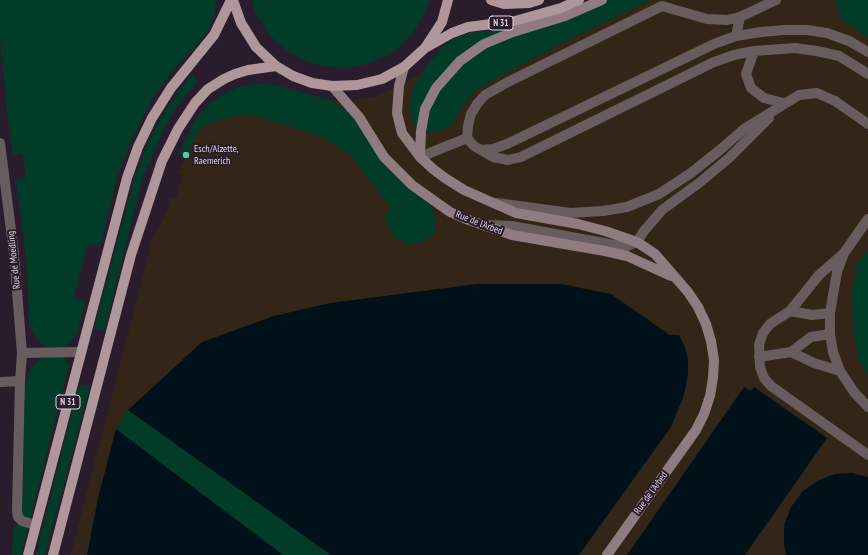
<!DOCTYPE html>
<style>
body{margin:0}
canvas{display:block;background:#2b1c2b}
</style>
<canvas width="868" height="555"></canvas>
<script>
const g = document.querySelector('canvas').getContext('2d');
g.lineJoin = 'round';
function fill(path, color) { g.fillStyle = color; g.fill(path, 'evenodd'); }
const shape = rows => new Path2D(rows.map(r => 'M' + r).join(''));
function strokePath(path, color, width, dash) { g.strokeStyle = color; g.lineWidth = width; g.lineCap = dash ? 'butt' : 'round'; g.setLineDash(dash || []); g.stroke(path); }
function write(font, color, halo, rows, align = 'center') {
  g.font = font + ' "PT Sans Narrow",sans-serif'; g.lineWidth = 4; g.setLineDash([]); g.textBaseline = 'middle'; g.strokeStyle = halo; g.fillStyle = color; for (const [text, x, y, turn = 0] of rows) {
    g.save(); g.translate(x, y); g.rotate((+turn || 0) * Math.PI / 180); g.textAlign = isNaN(turn) ? turn : align; if (halo) g.strokeText(text, 0, 0); g.fillText(text, 0, 0); g.restore();
  }
}
fill(shape([
 [650,0,868,0,868,555,71,555,153,237,167,213,171,198,176,199,183,175,178,174,200,127,233,116,253,115,317,135,349,153,391,209,431,204,408,188,383,163,345,110,330,100,356,100,377,96,399,86,421,73,412,92,450,127,461,109,476,90,495,79,566,41]
]), '#332619');
fill(shape([
 [0,0,216,0,215,12,211,26,203,38,174,69,153,98,131,141,119,171,100,247,88,244,74,298,86,301,77,334,60,352,69,365,21,555,12,555,13,528,22,521,25,382,30,369,42,358,56,352,38,341,32,331,29,320,27,265,16,179,26,178,23,154,13,155,8,121,0,37],
 [252,0,429,0,424,15,414,31,401,46,384,57,367,64,347,68,328,67,309,62,292,54,276,42,264,27,255,11],
 [603,0,650,0,566,41,495,79,476,90,461,109,450,127,438,132,421,131,413,125,410,110,412,92,421,73,439,51,452,39,470,33,501,30,513,32],
 [836,0,868,0,868,38,840,17],
 [192,75,198,82,184,97,167,123,143,177,105,328,102,330,97,328,95,325,127,206,135,177,145,150,159,121,178,92],
 [268,83,330,100,345,110,354,119,383,163,408,188,431,204,436,219,436,229,432,236,416,244,405,243,394,237,384,216,391,209,349,153,317,135,253,115,233,116,200,127,186,158,178,154,193,124,201,112,213,101,227,92,240,87,254,84],
 [868,250,868,376,858,358,853,322,852,292,857,264],
 [81,385,88,386,89,390,45,555,36,555,78,388],
 [128,410,331,555,283,555,116,429]
]), '#003c27');
fill(shape([
 [477,284,561,284,611,294,670,335,679,335,685,347,688,360,688,373,686,386,683,398,671,427,579,555,331,555,128,410,202,342,274,316,330,303],
 [744,387,751,391,754,387,827,438,745,555,627,555],
 [116,429,283,555,87,555,98,498],
 [852,473,868,477,868,555,786,555,784,545,784,525,791,507,803,491,819,480,835,474]
]), '#001119');
strokePath(shape([
 [736,36,740,17],
 [754,51,746,74,751,88,764,98,783,103],
 [835,101,868,124],
 [467,138,474,146,493,157,508,160,521,157,714,62,734,55,754,51,795,48,817,51,839,56,868,74],
 [481,150,493,149,507,144,714,44,736,36,761,32,784,30,807,30,827,33,849,41,868,52],
 [420,157,467,138,468,126,471,114,477,104,485,95,508,82,662,6,707,19,727,20,740,17,776,0],
 [868,219,844,253,837,272,830,313,830,334,833,352,840,371,854,392,868,407],
 [844,253,819,275,790,311,770,324,763,333,759,345,760,367,764,378,771,386,868,455],
 [790,311,812,315,830,313],
 [791,352,814,363,840,371],
 [759,357,791,352,811,337,830,334]
]), '#685c5e', 10);
strokePath(shape([
 [0,143,14,254,22,353],
 [497,203,570,213,603,211,627,207,659,194,691,173,721,149,744,129,799,95,817,93,835,101],
 [488,225,512,226,625,247,637,242,644,231,662,210,699,183,729,158,769,118],
 [0,382,20,381],
 [35,525,22,521,18,517,17,510,20,381,22,353,81,352]
]), '#685c5e', 10);
strokePath(shape([
 [404,67,399,86,397,113,402,133,420,157,433,169,445,178,464,190,516,213,578,224,605,231,637,242,655,254,688,292,698,307,706,324,711,341,714,360,713,378,710,396,704,414,696,430,607,555],
 [332,86,359,117,384,157,412,185,450,212,466,219,512,235,605,251,627,256,671,276],
 [420,157,421,131,425,109,436,88,460,61,484,44,513,32,565,16,602,0]
]), '#907c80', 10);
strokePath(shape([
 [233,0,241,23,256,47,276,66,293,76,312,83,332,86,357,85,382,79,404,67,425,48,442,22,448,0],
 [491,0,504,4,529,3,539,0],
 [427,47,452,33,468,27,515,21,561,8,579,0],
 [28,555,127,178,138,147,152,118,171,88,214,35,231,0],
 [53,555,131,255,162,161,178,129,195,103,208,89,224,79,235,74,248,70,276,66]
]), '#ae969a', 10);
for (const [x, y, r, color] of [
 [186,155,4,"#4cd39a"]
]) { const dot = new Path2D(); dot.arc(x, y, r, 0, 2 * Math.PI); g.fillStyle = color; g.fill(dot); strokePath(dot, '#2b1c2b', 1.5); }
for (const [x, y, w] of [
 [501,23,24],
 [68,402,24]
]) { const box = new Path2D(); box.roundRect(x - w / 2, y - 7, w, 14, 3); g.fillStyle = '#2b1c2b'; g.fill(box); strokePath(box, '#dfd5df', 1); }
write('bold 9px', '#dfd5df', null, [
 ["N 31",501,23],
 ["N 31",68,402]
]);
write('10px', '#dfd5df', '#2b1c2b', [
 ["Esch/Alzette,",194,149],
 ["Raemerich",194,161]
], 'left');
write('10px', '#dfd5df', '#2b1c2b', [
 ["Rue de l'Arbed",479,223,21],
 ["Rue de Moedling",14,260,-96],
 ["Rue de l'Arbed",651,493,-54]
]);
</script>
